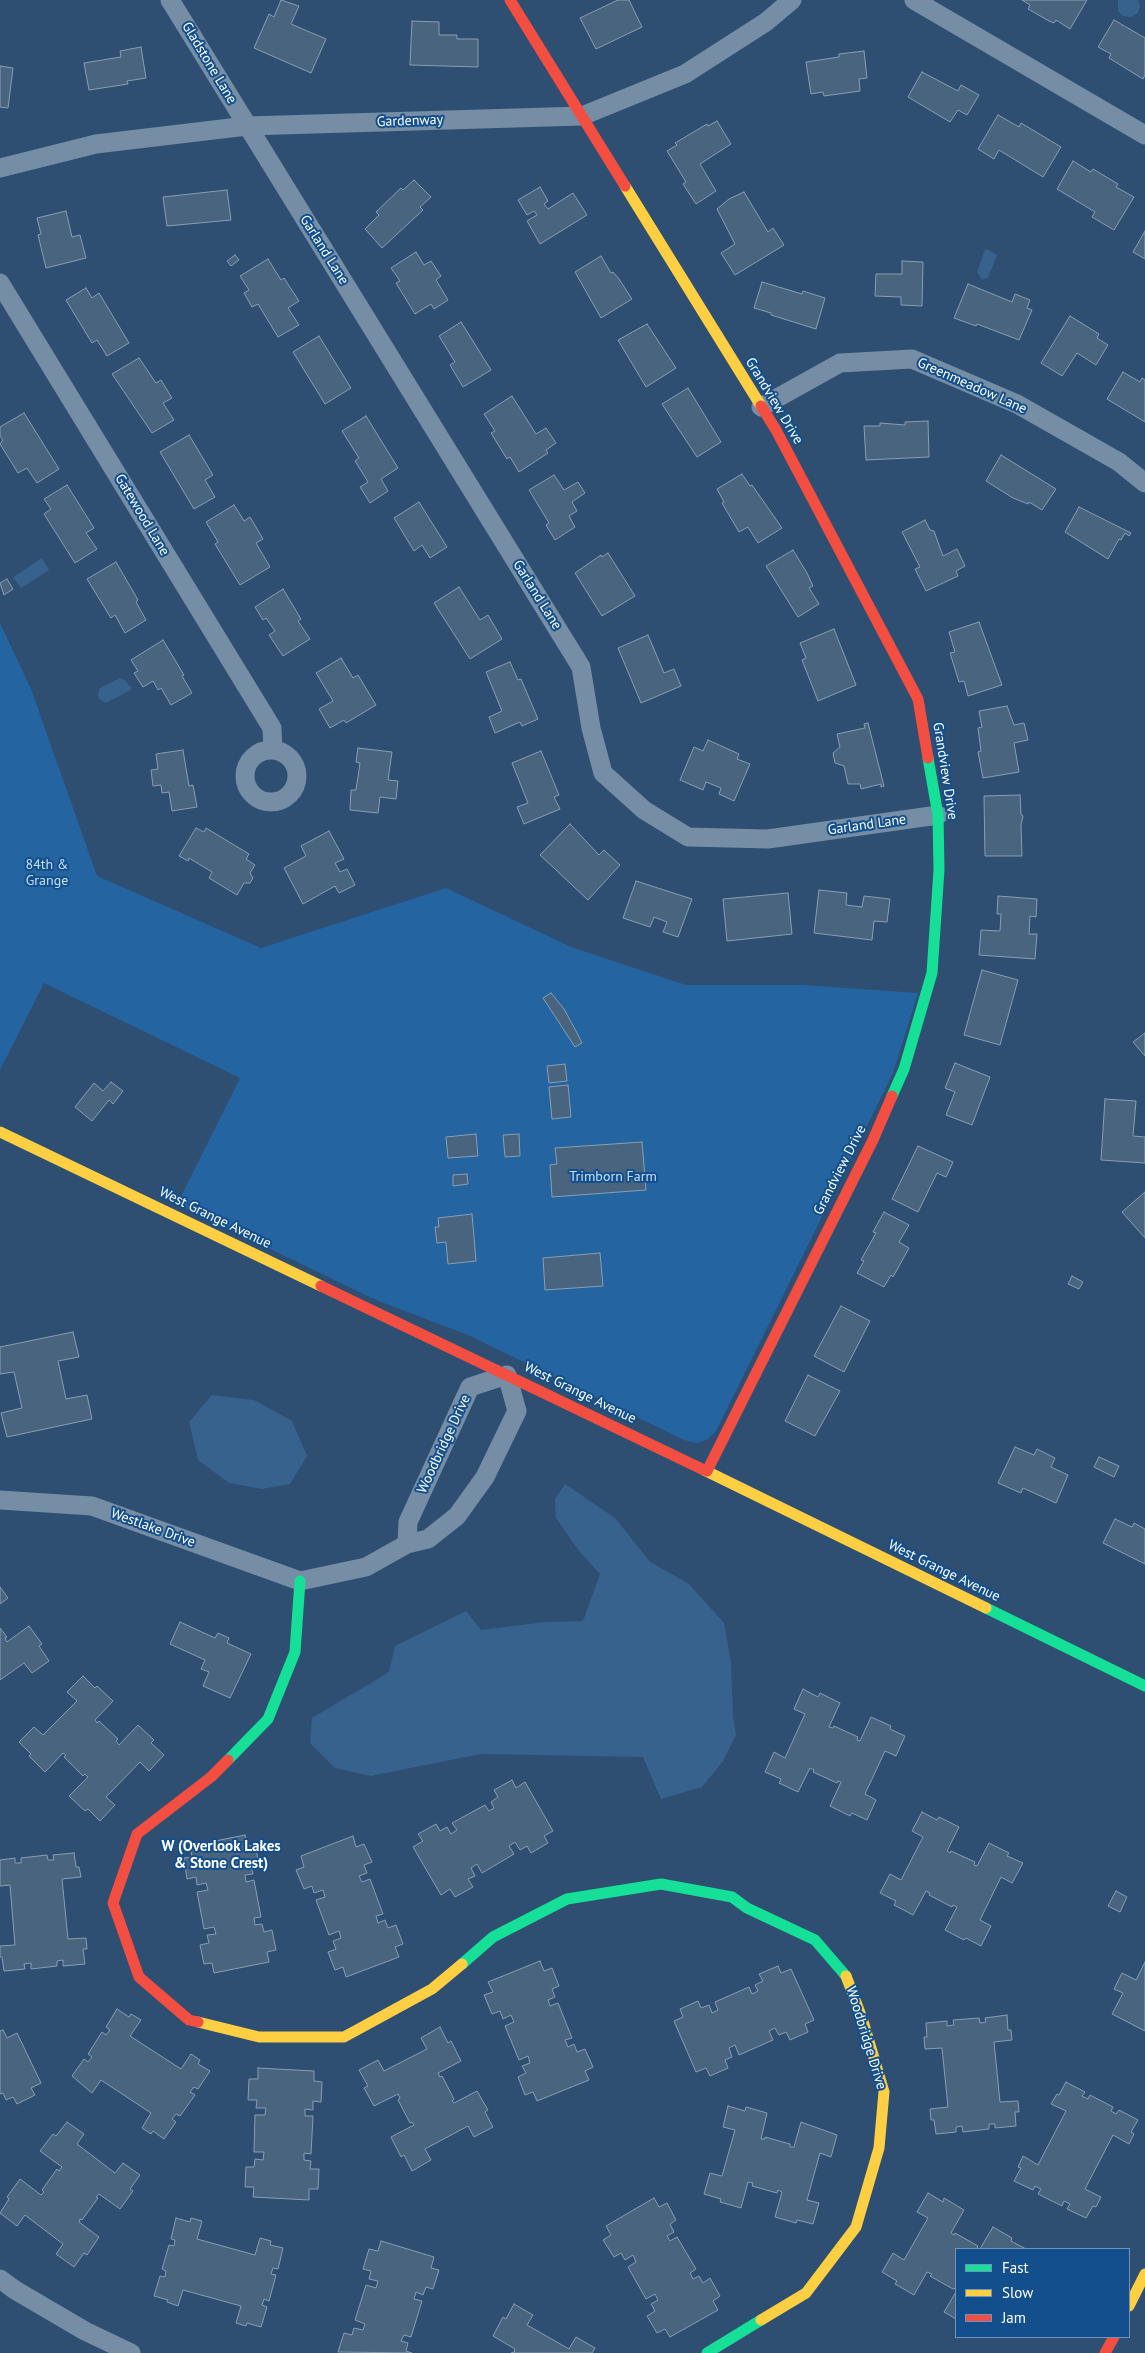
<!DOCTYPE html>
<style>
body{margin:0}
#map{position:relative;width:1145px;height:2353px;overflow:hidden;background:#2e4f71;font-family:"PT Sans",sans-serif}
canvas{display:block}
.legend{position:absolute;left:955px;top:2248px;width:175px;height:90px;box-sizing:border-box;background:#134f8c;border:1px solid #7195ba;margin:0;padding:6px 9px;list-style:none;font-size:15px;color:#fff}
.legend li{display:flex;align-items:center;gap:10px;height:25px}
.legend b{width:25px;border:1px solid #7195ba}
</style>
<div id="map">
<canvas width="1145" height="2353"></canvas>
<ul class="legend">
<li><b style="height:6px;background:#16e098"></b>Fast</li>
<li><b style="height:6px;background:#ffcf43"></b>Slow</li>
<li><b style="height:6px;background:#f24e42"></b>Jam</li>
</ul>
</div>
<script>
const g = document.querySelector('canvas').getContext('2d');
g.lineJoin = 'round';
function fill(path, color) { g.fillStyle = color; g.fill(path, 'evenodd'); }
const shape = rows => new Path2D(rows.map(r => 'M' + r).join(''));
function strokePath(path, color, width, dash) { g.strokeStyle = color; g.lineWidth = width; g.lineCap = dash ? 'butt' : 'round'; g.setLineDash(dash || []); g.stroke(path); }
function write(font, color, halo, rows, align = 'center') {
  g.font = font + ' "PT Sans",sans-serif'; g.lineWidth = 4; g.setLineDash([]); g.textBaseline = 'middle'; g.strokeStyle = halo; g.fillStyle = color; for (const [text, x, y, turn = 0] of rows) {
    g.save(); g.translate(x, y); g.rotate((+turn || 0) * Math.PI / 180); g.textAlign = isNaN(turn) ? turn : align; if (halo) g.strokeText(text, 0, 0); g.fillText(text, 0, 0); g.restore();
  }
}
fill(shape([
 [0,623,31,689,97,876,261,948,446,888,571,947,686,985,803,985,918,993,893,1073,716,1431,708,1439,697,1443,684,1440,468,1335,376,1300,177,1204,240,1078,44,983,0,1070]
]), '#2464a1');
fill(shape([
 [1118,0,1138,0,1140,6,1138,13,1131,17,1123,16,1118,11],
 [987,249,997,255,988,277,982,280,977,272,985,250],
 [42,558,49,570,21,588,13,577],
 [120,678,125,680,129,686,131,686,131,690,106,703,99,699,98,694,100,688],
 [212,1395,254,1400,292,1421,307,1456,290,1484,262,1489,229,1483,198,1460,189,1422],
 [565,1484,615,1518,650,1562,689,1584,724,1623,731,1662,733,1716,736,1735,723,1761,702,1787,661,1799,643,1757,481,1754,371,1776,335,1768,310,1743,312,1718,389,1672,395,1646,466,1611,481,1630,545,1622,583,1621,600,1574,579,1551,556,1518,555,1499]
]), '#36628d');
const building = shape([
 [281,0,299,6,291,24,326,39,311,73,254,48,269,14,274,17,281,0],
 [618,0,629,0,642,27,596,49,580,18,618,0],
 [1022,0,1087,0,1070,29,1056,20,1054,23,1049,21,1028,9,1030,5,1022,0],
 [1114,20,1145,38,1145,75,1143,79,1109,58,1111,54,1098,47,1114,20],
 [412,21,439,22,439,35,457,35,457,39,478,39,478,67,410,65,412,21],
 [141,47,146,78,127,81,128,84,89,90,84,63,121,57,120,51,141,47],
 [864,51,867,78,859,79,860,91,824,96,823,92,811,94,806,62,839,57,839,54,864,51],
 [0,66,13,68,8,108,0,107,0,66],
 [922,72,958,91,961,85,979,95,967,115,958,110,950,122,908,97,922,72],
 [998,115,1019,127,1021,123,1061,147,1043,177,999,150,994,159,978,149,998,115],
 [717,121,731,144,700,164,716,191,696,204,683,184,686,182,667,151,677,145,675,143,707,124,708,126,717,121],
 [1073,161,1091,172,1093,169,1118,184,1116,187,1134,197,1114,230,1092,217,1095,212,1057,189,1073,161],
 [414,180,431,197,420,207,423,210,382,248,365,229,379,215,376,212,401,188,403,190,414,180],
 [540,187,548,201,544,204,548,209,573,193,587,215,540,244,527,221,537,215,534,211,527,215,518,200,540,187],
 [227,190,231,220,167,226,163,197,227,190],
 [744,192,768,232,773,228,784,245,735,275,721,253,735,244,717,209,729,199,744,192],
 [66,211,72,237,80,235,86,258,46,268,38,235,41,234,37,218,66,211],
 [1145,231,1145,259,1133,252,1145,231],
 [416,252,424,265,431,261,441,276,436,280,448,300,434,309,431,304,415,314,396,283,400,281,391,268,416,252],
 [235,255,239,260,231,266,227,261,235,255],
 [601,256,611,273,613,272,619,279,632,299,601,318,575,272,601,256],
 [268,259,281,280,284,278,299,301,288,308,299,325,278,337,258,304,252,307,244,293,249,290,240,276,268,259],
 [902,261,923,262,922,306,901,305,901,297,875,296,876,274,902,274,902,261],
 [762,282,802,294,803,291,825,298,816,329,771,315,771,313,754,308,762,282],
 [968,284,1012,302,1015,294,1030,300,1027,308,1032,310,1019,340,977,324,976,326,954,318,968,284],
 [86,288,92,298,99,293,129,343,107,356,97,340,92,343,66,300,86,288],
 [1070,316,1099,334,1097,338,1108,345,1096,365,1077,353,1062,376,1041,363,1070,316],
 [461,322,491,370,463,387,450,365,455,362,439,336,461,322],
 [647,324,676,368,646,387,618,340,647,324],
 [319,336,351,388,325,404,293,352,319,336],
 [139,358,156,383,161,380,172,398,163,403,174,420,152,433,112,374,139,358],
 [1123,372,1140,382,1142,378,1145,380,1145,422,1107,399,1123,372],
 [688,388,721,442,697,457,662,404,688,388],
 [512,396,536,434,546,428,556,443,546,450,548,453,519,472,510,457,507,459,491,433,495,431,484,414,512,396],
 [24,413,59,469,37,483,27,468,18,473,0,444,3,440,0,436,0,427,24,413],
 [366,416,398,468,381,479,388,491,370,503,360,487,368,482,355,461,359,458,342,431,366,416],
 [928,421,929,457,866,460,864,426,880,426,880,423,905,425,905,422,928,421],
 [189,435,213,475,205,480,215,497,194,509,160,452,189,435],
 [1001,455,1056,489,1042,510,1029,502,1028,504,1013,498,986,481,1001,455],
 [742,474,750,486,752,485,782,528,758,543,748,527,739,532,722,503,724,502,717,489,742,474],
 [554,475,564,490,578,482,585,493,572,502,577,511,569,516,575,527,555,540,546,525,549,523,529,490,554,475],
 [67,485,94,528,86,533,97,549,75,563,44,514,51,509,44,499,67,485],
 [419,502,447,547,430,558,422,545,414,551,394,518,419,502],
 [234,505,244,521,250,517,263,539,256,543,270,567,240,585,215,544,218,542,206,522,234,505],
 [1079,507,1131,533,1129,536,1125,533,1121,540,1119,539,1108,559,1065,532,1079,507],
 [925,520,930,530,934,531,943,556,957,549,965,566,956,571,958,576,926,591,915,569,920,567,902,532,925,520],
 [793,550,807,573,813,586,809,588,819,604,798,617,766,566,793,550],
 [608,553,635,596,602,616,575,573,601,555,602,557,608,553],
 [116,562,138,600,136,602,146,620,125,633,115,615,111,618,87,579,116,562],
 [7,579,13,589,4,595,0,583,7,579],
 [459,587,480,620,488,615,502,639,470,659,434,603,459,587],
 [283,589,301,619,298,621,310,639,283,656,269,635,275,631,266,618,263,620,255,607,283,589],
 [979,622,1002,685,968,696,964,681,959,682,950,653,955,652,949,632,979,622],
 [834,629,856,685,818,701,802,660,806,658,800,643,834,629],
 [648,635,664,673,674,669,681,686,641,703,618,648,648,635],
 [163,640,184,675,182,676,192,693,171,705,161,688,158,690,153,681,143,687,134,673,138,671,131,660,163,640],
 [341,658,353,678,358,675,376,705,346,723,344,720,330,728,319,709,333,701,316,673,341,658],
 [510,662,518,680,521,679,538,719,522,726,520,722,495,733,489,717,502,711,486,672,510,662],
 [1007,706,1014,725,1024,723,1028,740,1014,743,1019,772,983,778,978,752,981,751,978,728,982,727,979,711,1007,706],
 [868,723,884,786,881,787,881,784,861,789,860,784,848,784,844,766,835,763,833,753,840,747,837,734,865,728,864,724,868,723],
 [708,740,739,754,737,759,750,764,734,801,719,794,721,788,706,782,703,790,680,780,694,747,703,751,708,740],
 [358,748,392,752,388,780,398,781,396,799,380,797,378,813,350,810,351,790,356,790,360,763,356,762,358,748],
 [183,750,189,786,193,785,197,807,172,811,169,792,162,793,161,785,153,786,151,770,158,769,156,754,183,750],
 [541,751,559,795,554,797,560,809,524,824,517,807,528,803,512,763,541,751],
 [1020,795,1021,814,1023,816,1021,825,1022,856,985,856,984,796,1020,795],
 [570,824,599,855,604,850,620,865,588,900,540,855,570,824],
 [196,828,204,832,206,828,249,854,246,859,255,865,250,873,253,878,250,883,244,883,237,895,209,878,212,872,189,858,188,861,179,856,196,828],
 [329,831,344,859,335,863,340,872,347,869,355,885,339,893,335,886,303,904,284,868,306,856,301,846,329,831],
 [636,881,692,899,678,937,663,932,667,922,654,917,650,927,623,918,636,881],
 [819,890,847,893,846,905,862,907,864,896,890,899,887,922,874,921,872,940,814,933,819,890],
 [788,893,792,934,727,941,723,899,788,893],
 [998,896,1037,899,1036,917,1030,916,1029,934,1037,934,1035,959,979,955,981,930,1000,931,1001,914,997,914,998,896],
 [982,970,1018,980,1000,1045,964,1035,982,970],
 [551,993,564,1009,576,1031,582,1043,575,1047,543,998,551,993],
 [1145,1033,1145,1056,1133,1042,1145,1033],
 [955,1063,990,1077,972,1125,946,1115,955,1092,945,1088,955,1063],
 [565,1064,567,1081,549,1083,547,1066,565,1064],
 [111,1082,123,1091,113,1104,109,1100,92,1121,75,1107,94,1083,103,1091,111,1082],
 [568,1085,571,1117,552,1119,549,1087,568,1085],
 [1105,1099,1136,1101,1133,1136,1145,1137,1145,1163,1101,1160,1105,1099],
 [476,1134,478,1156,448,1158,446,1137,476,1134],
 [519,1134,520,1156,505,1157,503,1135,519,1134],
 [642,1142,646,1190,552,1197,550,1165,557,1164,555,1148,642,1142],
 [918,1146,953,1162,946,1177,937,1173,918,1212,892,1199,918,1146],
 [467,1174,468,1184,453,1186,453,1175,467,1174],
 [1145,1192,1145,1238,1122,1212,1145,1192],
 [884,1212,909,1225,899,1242,909,1248,893,1277,891,1275,884,1287,857,1273,864,1261,861,1260,876,1233,873,1232,884,1212],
 [472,1214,476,1261,448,1264,446,1242,437,1243,435,1227,439,1227,438,1218,472,1214],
 [600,1253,603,1286,545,1290,543,1258,600,1253],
 [1072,1276,1083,1282,1079,1289,1068,1284,1072,1276],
 [841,1306,870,1321,844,1372,814,1356,841,1306],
 [73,1332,79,1357,58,1361,66,1399,87,1395,92,1419,7,1437,1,1413,22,1408,14,1372,0,1374,0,1347,73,1332],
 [808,1375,840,1391,815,1436,785,1421,808,1375],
 [1015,1447,1034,1455,1037,1449,1055,1458,1051,1467,1068,1475,1056,1503,1023,1488,1021,1493,998,1483,1015,1447],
 [1099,1457,1119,1466,1114,1477,1094,1467,1099,1457],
 [1115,1519,1132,1527,1134,1523,1145,1529,1145,1564,1103,1543,1115,1519],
 [0,1587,8,1598,0,1604,0,1587],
 [180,1622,215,1638,218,1633,229,1638,227,1643,251,1654,230,1698,203,1686,209,1672,201,1669,205,1660,170,1644,180,1622],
 [29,1626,42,1644,39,1646,49,1661,32,1673,24,1663,0,1680,0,1628,7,1637,5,1638,7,1642,29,1626],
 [83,1676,95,1688,97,1686,113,1701,95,1720,97,1723,99,1721,118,1739,116,1741,119,1745,138,1725,154,1740,151,1743,164,1755,149,1771,140,1762,106,1797,115,1805,100,1821,88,1809,85,1811,69,1796,88,1777,85,1774,83,1776,64,1757,66,1755,63,1753,45,1772,29,1756,31,1754,19,1742,34,1727,43,1735,77,1701,67,1692,83,1676],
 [803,1689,818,1697,820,1693,840,1703,829,1727,833,1728,834,1726,858,1737,857,1740,860,1741,871,1717,891,1726,890,1729,905,1736,896,1756,885,1751,865,1794,876,1800,867,1820,852,1813,850,1816,830,1806,841,1782,838,1781,837,1783,813,1772,814,1770,810,1768,798,1792,779,1783,781,1779,765,1772,774,1752,785,1758,805,1714,794,1709,803,1689],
 [512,1780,516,1788,525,1782,553,1831,544,1836,548,1843,531,1853,527,1846,520,1850,515,1842,509,1846,514,1854,482,1873,477,1864,471,1868,475,1876,468,1879,473,1887,455,1897,450,1889,441,1895,413,1847,423,1841,418,1834,436,1824,440,1831,447,1827,451,1834,457,1830,452,1823,485,1805,489,1811,494,1808,491,1802,498,1797,494,1790,512,1780],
 [922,1812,937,1820,939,1817,959,1827,947,1851,950,1853,951,1851,975,1862,974,1865,977,1866,989,1843,1009,1853,1007,1856,1023,1863,1012,1883,1001,1877,980,1920,991,1926,981,1946,966,1938,964,1940,945,1930,957,1907,953,1905,952,1907,929,1895,930,1893,926,1891,913,1915,894,1905,896,1901,880,1893,890,1874,901,1880,923,1837,912,1831,922,1812],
 [245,1835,247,1846,255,1845,259,1864,251,1866,253,1874,245,1875,246,1882,254,1880,261,1917,254,1918,255,1925,262,1924,264,1932,272,1930,276,1950,267,1952,269,1962,214,1973,212,1963,204,1964,200,1945,209,1943,207,1935,216,1934,214,1927,204,1929,197,1892,208,1890,206,1883,197,1885,196,1877,187,1879,184,1858,192,1857,190,1846,245,1835],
 [353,1836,356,1847,364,1844,372,1862,364,1865,367,1873,359,1876,362,1882,370,1879,383,1914,376,1916,378,1923,385,1920,388,1928,396,1925,403,1944,395,1947,399,1957,346,1977,343,1967,335,1970,328,1952,336,1949,333,1941,341,1938,339,1931,329,1935,316,1900,325,1897,323,1890,314,1893,312,1886,304,1889,296,1870,304,1867,301,1856,353,1836],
 [74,1853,76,1867,79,1867,81,1877,62,1879,68,1939,86,1938,87,1949,83,1949,85,1964,63,1966,63,1960,57,1961,57,1966,31,1969,31,1963,24,1964,25,1969,4,1971,2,1957,0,1957,0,1946,15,1945,10,1885,0,1886,0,1860,15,1858,15,1863,21,1863,21,1858,47,1855,48,1860,54,1860,53,1855,74,1853],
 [1116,1891,1127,1897,1120,1912,1108,1906,1116,1891],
 [540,1961,544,1971,552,1968,559,1986,552,1989,555,1997,548,2000,550,2006,558,2003,572,2038,565,2040,568,2047,574,2044,577,2052,585,2049,593,2067,585,2071,589,2080,537,2101,533,2092,525,2095,518,2077,526,2073,522,2066,530,2063,528,2056,519,2060,505,2026,514,2022,511,2015,503,2019,500,2011,492,2014,484,1995,493,1992,488,1982,540,1961],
 [1145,1962,1145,2031,1112,2014,1123,1993,1114,1989,1122,1973,1136,1980,1145,1962],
 [778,1966,781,1973,791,1969,814,2020,805,2024,808,2032,790,2040,786,2032,779,2035,775,2028,769,2031,773,2040,739,2055,735,2045,729,2048,732,2057,725,2060,728,2068,710,2076,706,2068,696,2072,674,2021,683,2017,680,2009,698,2001,701,2008,709,2005,712,2013,718,2010,715,2002,749,1987,752,1994,758,1991,755,1985,763,1981,759,1974,778,1966],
 [117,2009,129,2017,131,2014,141,2020,130,2036,181,2069,191,2054,200,2060,198,2064,210,2071,198,2089,194,2087,190,2092,195,2095,180,2116,176,2114,172,2119,176,2122,164,2139,153,2131,151,2134,142,2128,151,2113,101,2080,92,2093,72,2076,84,2059,88,2062,92,2057,88,2054,102,2032,106,2035,110,2030,106,2027,117,2009],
 [1007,2015,1008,2030,1011,2030,1012,2040,994,2042,1000,2102,1018,2101,1019,2112,1015,2112,1016,2126,995,2128,995,2124,989,2124,989,2129,963,2132,962,2126,956,2127,956,2132,936,2134,934,2120,931,2120,930,2109,948,2107,942,2048,925,2049,924,2037,927,2037,926,2023,947,2021,947,2026,954,2025,953,2020,979,2018,980,2023,986,2022,985,2018,1007,2015],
 [440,2027,448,2043,451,2041,461,2061,438,2073,440,2077,442,2076,454,2099,452,2101,454,2103,477,2091,488,2110,485,2112,493,2127,474,2137,468,2126,425,2149,431,2160,412,2171,404,2155,401,2157,391,2137,414,2125,412,2122,410,2123,398,2100,400,2098,398,2094,374,2106,364,2088,368,2086,359,2070,378,2060,384,2071,427,2049,421,2038,440,2027],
 [3,2030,7,2038,17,2033,41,2083,31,2088,35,2095,17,2104,13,2097,6,2100,3,2093,0,2094,0,2031,3,2030],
 [258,2068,314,2071,314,2081,322,2082,321,2102,313,2101,313,2110,305,2109,305,2116,313,2116,311,2154,304,2153,304,2160,311,2161,310,2169,319,2169,318,2189,309,2189,309,2200,253,2197,254,2187,245,2187,246,2167,254,2167,255,2159,263,2160,264,2152,254,2152,255,2115,265,2115,266,2108,256,2108,257,2100,248,2100,249,2079,258,2079,258,2068],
 [1066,2082,1085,2092,1082,2096,1088,2099,1090,2095,1113,2107,1111,2111,1116,2114,1119,2110,1138,2120,1131,2132,1134,2134,1129,2144,1113,2135,1085,2189,1101,2197,1096,2207,1093,2206,1086,2218,1067,2209,1070,2204,1064,2201,1062,2206,1038,2194,1041,2189,1035,2186,1033,2190,1014,2181,1021,2168,1018,2167,1023,2156,1038,2165,1066,2111,1051,2104,1057,2094,1059,2095,1066,2082],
 [728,2106,745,2111,746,2107,767,2113,761,2139,765,2139,765,2137,790,2144,790,2147,794,2147,801,2122,837,2135,831,2157,820,2153,807,2200,819,2203,813,2224,797,2220,796,2223,775,2217,782,2192,778,2190,777,2193,752,2186,753,2183,748,2182,741,2208,720,2202,721,2199,704,2194,710,2173,722,2176,735,2130,723,2127,728,2106],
 [67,2122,84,2134,77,2144,115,2173,123,2163,140,2175,130,2189,133,2191,120,2209,99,2194,96,2197,98,2198,82,2220,80,2219,79,2222,99,2237,87,2255,84,2253,74,2267,56,2254,63,2244,25,2215,17,2226,0,2213,9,2199,7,2197,20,2179,41,2195,44,2192,42,2190,57,2169,59,2171,62,2167,40,2151,53,2134,56,2136,67,2122],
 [928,2193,943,2202,944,2198,964,2210,951,2233,954,2235,955,2233,978,2246,977,2248,980,2249,956,2249,956,2288,953,2289,930,2276,932,2274,927,2272,914,2295,895,2284,897,2281,882,2272,893,2253,904,2260,928,2218,917,2212,928,2193],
 [654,2198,659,2207,667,2203,676,2220,670,2224,674,2232,667,2236,670,2241,677,2237,696,2269,690,2273,693,2279,699,2276,703,2283,710,2278,720,2296,713,2301,718,2310,670,2337,665,2329,657,2333,647,2316,655,2311,651,2304,658,2300,655,2294,646,2299,628,2267,636,2262,633,2255,625,2260,621,2253,614,2257,603,2240,611,2235,606,2226,654,2198],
 [176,2218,190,2222,191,2218,202,2221,197,2239,255,2255,260,2238,271,2241,270,2245,283,2248,278,2269,273,2268,271,2274,276,2275,269,2301,264,2299,262,2305,267,2307,261,2327,247,2323,246,2326,236,2323,241,2306,183,2290,178,2306,167,2302,168,2300,154,2296,160,2276,165,2277,166,2271,162,2269,169,2245,174,2246,175,2240,171,2239,176,2218],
 [993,2227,1012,2238,1011,2241,1026,2249,980,2249,993,2227],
 [381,2241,434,2257,431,2268,439,2270,433,2289,426,2287,423,2295,416,2292,414,2299,422,2301,411,2337,404,2335,401,2341,408,2343,406,2351,412,2353,338,2352,344,2333,352,2335,354,2328,363,2330,365,2324,355,2320,366,2285,376,2288,378,2281,369,2279,371,2271,363,2269,369,2249,378,2251,381,2241],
 [956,2292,956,2319,944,2312,956,2292],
 [514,2304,533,2315,527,2325,569,2349,576,2337,595,2348,592,2353,511,2353,514,2352,515,2349,493,2336,503,2317,506,2319,514,2304]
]);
fill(building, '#49647f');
strokePath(building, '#8a9eb3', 1);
strokePath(shape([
 [170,0,581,667,591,728,603,773,644,810,688,837,768,839,938,815],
 [914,0,1145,135],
 [0,168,96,144,247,126,582,116,685,74,766,22,792,0],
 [0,283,272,728,273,750],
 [761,407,840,363,912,359,1017,404,1119,462,1145,483],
 '245 776a26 26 0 1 1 52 0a26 26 0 1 1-52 0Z',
 [0,1500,92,1506,300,1581,366,1567,407,1544,428,1539,457,1516,485,1477,517,1411,507,1375,470,1387,408,1522,407,1544],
 [0,2279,15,2290,85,2331,131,2353]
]), '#758da5', 19);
strokePath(shape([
 [892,1096,904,1069,932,973,939,870,938,815,928,758],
 [986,1608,1145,1686],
 [228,1760,268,1719,295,1652,300,1581],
 [462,1964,493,1937,567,1899,661,1884,732,1897,747,1908,815,1940,846,1976],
 [707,2353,761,2320]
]), '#16e098', 11);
strokePath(shape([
 [625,186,761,406],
 [0,1132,321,1286],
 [704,1470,986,1608],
 [198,2022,259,2037,344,2037,432,1989,462,1964],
 [1129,2306,1145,2274],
 [761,2320,806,2293,856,2227,879,2148,884,2092,863,2021,846,1976]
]), '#ffcf43', 11);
strokePath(shape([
 [510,0,625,186],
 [761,406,776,430,918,699,928,758],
 [321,1286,704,1470],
 [707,1471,873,1140,892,1096],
 [198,2022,189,2020,139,1977,113,1903,137,1834,211,1777,228,1760],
 [1105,2353,1114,2337]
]), '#f24e42', 11);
write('14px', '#fff', '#134f8c', [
 ["Gladstone Lane",209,63,59],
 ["Gardenway",410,121,-2],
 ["Garland Lane",324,250,58],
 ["Greenmeadow Lane",972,386,24],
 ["Grandview Drive",774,401,59],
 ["Gatewood Lane",142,515,59],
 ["Garland Lane",537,595,58],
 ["Grandview Drive",945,771,81],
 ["Garland Lane",867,825,-8],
 ["Grandview Drive",840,1170,-63],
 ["West Grange Avenue",215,1218,26],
 ["West Grange Avenue",580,1393,26],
 ["Woodbridge Drive",444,1444,-65],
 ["Westlake Drive",153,1528,20],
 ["West Grange Avenue",944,1571,26],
 ["Woodbridge Drive",866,2038,73]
]);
write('14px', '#c2e0fc', '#134f8c', [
 ["84th &",47,865],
 ["Grange",47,881],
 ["Trimborn Farm",613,1177]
]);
write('bold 15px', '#fff', '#134f8c', [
 ["W (Overlook Lakes",221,1847],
 ["& Stone Crest)",221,1864]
]);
</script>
